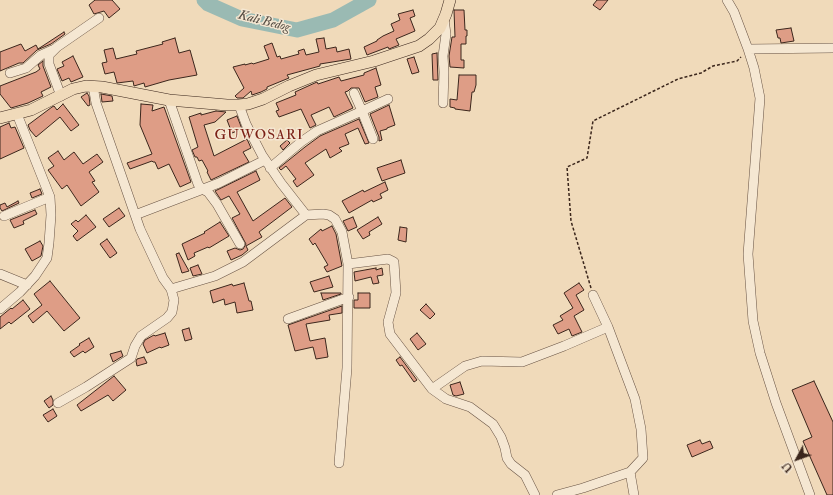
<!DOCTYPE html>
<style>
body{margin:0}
#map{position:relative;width:833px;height:495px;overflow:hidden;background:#f0daba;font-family:"IM FELL Double Pica",serif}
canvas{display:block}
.north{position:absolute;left:777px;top:439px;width:40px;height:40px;-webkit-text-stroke:3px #f5e7d2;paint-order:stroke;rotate:229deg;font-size:11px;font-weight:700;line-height:16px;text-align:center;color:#3b261c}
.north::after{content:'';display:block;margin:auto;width:14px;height:18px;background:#3b261c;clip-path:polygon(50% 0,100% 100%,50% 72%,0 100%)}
</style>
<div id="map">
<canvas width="833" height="495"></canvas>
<div class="north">U</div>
</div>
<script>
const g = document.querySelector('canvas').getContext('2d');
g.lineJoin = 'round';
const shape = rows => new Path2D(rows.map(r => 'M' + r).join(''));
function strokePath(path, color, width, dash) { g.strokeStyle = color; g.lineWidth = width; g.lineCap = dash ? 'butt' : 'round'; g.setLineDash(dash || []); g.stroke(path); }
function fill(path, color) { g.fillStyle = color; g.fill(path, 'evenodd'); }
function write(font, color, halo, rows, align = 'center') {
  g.font = font + ' "IM FELL Double Pica",serif'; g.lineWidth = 3; g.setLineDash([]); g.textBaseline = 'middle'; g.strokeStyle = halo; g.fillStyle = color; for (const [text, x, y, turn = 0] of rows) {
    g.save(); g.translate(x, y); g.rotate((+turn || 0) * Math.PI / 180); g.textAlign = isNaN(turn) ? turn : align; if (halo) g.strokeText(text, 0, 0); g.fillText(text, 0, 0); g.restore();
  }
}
strokePath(shape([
 [204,0,208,4,242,19,297,30,333,20,369,0]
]), '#9abab3', 15);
const building = shape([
 [95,0,112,0,120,9,109,18,104,11,94,14,89,5,95,0],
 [597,0,608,0,600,10,593,5,597,0],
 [413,10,415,16,410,18,415,31,396,39,399,45,389,49,388,47,367,55,364,47,377,41,377,40,383,36,394,31,391,24,400,20,398,14,413,10],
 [454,10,464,10,465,30,467,30,467,36,466,36,466,44,461,44,461,60,464,60,464,68,450,67,449,56,452,37,455,37,454,10],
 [791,28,794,41,781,43,780,38,778,38,776,30,791,28],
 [64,32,65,34,51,44,37,50,23,63,19,63,0,71,0,52,21,44,25,51,36,45,38,49,64,32],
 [175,38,179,53,190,50,197,75,169,80,145,87,144,83,134,86,133,81,117,83,114,72,105,74,102,63,107,62,104,50,113,48,116,59,137,54,136,51,163,44,162,42,175,38],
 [324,38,326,49,336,47,337,52,349,49,351,59,320,64,320,66,287,75,289,78,267,87,267,89,261,92,252,95,251,91,243,98,237,98,235,96,244,88,233,67,245,64,245,65,252,63,253,64,269,59,264,46,272,43,277,57,280,56,281,59,299,54,298,51,304,49,306,55,319,52,316,39,324,38],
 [437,53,438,80,433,80,432,54,437,53],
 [73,56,83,77,71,82,69,78,62,81,57,69,64,66,62,62,73,56],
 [414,57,419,72,412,74,407,59,414,57],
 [43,61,43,66,51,87,41,92,43,96,28,103,11,108,0,94,0,86,36,72,40,69,38,65,43,61],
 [376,68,381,85,375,87,378,97,365,102,359,88,351,88,348,91,345,92,353,108,334,117,329,107,311,115,316,125,310,128,301,109,279,117,276,111,279,110,276,103,296,95,295,92,317,82,318,84,339,77,341,81,364,75,364,73,376,68],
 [459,75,476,75,476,85,474,92,472,92,470,111,455,109,455,108,450,107,450,99,457,100,459,75],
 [87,93,89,96,90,105,88,106,81,97,87,93],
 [101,94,112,96,113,101,102,102,101,94],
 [63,104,79,125,71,131,60,117,36,137,30,130,28,125,52,107,54,106,57,110,63,104],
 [141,104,153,105,152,111,164,107,191,182,180,187,169,164,158,169,155,162,153,162,152,161,130,169,127,163,152,154,140,125,141,104],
 [389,105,395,125,387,128,387,129,380,131,382,140,379,141,379,137,370,114,389,105],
 [216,111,226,112,215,122,204,125,214,156,247,139,251,148,243,152,249,162,211,180,207,172,208,171,202,160,199,161,197,157,195,157,192,150,198,147,189,117,201,113,201,115,216,111],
 [237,116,242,129,232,133,227,120,237,116],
 [359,119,369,143,365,144,358,128,345,134,349,144,339,148,342,151,330,158,326,149,305,163,314,175,297,187,293,181,296,179,286,166,281,170,279,168,305,147,320,136,359,119],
 [9,123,11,128,15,127,24,148,0,159,0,127,9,123],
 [287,140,290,143,283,150,280,146,287,140],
 [58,151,64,160,74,152,83,164,97,154,103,162,89,172,95,181,92,182,99,192,81,206,67,185,62,189,48,170,54,166,48,158,58,151],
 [401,160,405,173,382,181,377,168,401,160],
 [256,171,260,180,237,192,253,221,285,198,292,207,259,232,262,237,246,246,248,250,242,255,231,260,227,251,235,248,240,250,243,249,246,244,232,218,240,214,229,196,221,200,215,191,256,171],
 [385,182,388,190,380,194,382,198,373,202,372,200,349,213,342,201,363,190,364,192,385,182],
 [40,189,42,194,32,198,30,193,40,189],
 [18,201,19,203,2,211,0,208,0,205,5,203,7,207,18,201],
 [119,208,125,216,109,227,103,219,119,208],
 [35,210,37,214,23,221,24,224,14,228,10,220,35,210],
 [86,215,96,227,77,241,73,236,78,231,71,224,76,220,78,222,86,215],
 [353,217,357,227,348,231,343,221,353,217],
 [378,217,382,224,369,232,370,235,363,239,357,230,378,217],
 [220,222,229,236,209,248,208,247,194,253,195,256,188,260,182,244,205,233,204,232,220,222],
 [332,226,336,234,342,266,327,272,324,267,328,265,315,243,313,245,309,239,321,229,322,231,332,226],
 [400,227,407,228,406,242,398,240,400,227],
 [107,239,117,253,110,258,100,244,107,239],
 [40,241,43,246,41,256,32,261,25,249,40,241],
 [179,253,189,271,182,273,176,254,179,253],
 [198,265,202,274,193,276,190,268,198,265],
 [376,268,376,270,382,268,383,275,377,276,379,283,373,284,371,277,355,281,354,272,376,268],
 [329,276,333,287,314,292,310,282,329,276],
 [50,281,80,318,64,331,47,311,33,323,28,316,42,305,34,294,50,281],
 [244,283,249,301,251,301,253,310,237,313,235,302,225,305,224,299,213,303,210,291,232,284,233,286,244,283],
 [579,283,584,290,576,295,584,310,574,316,582,332,572,336,569,329,558,334,553,325,563,320,560,316,573,308,564,293,579,283],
 [321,293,341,293,341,294,323,300,321,293],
 [358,293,370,293,370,308,354,308,354,300,358,300,358,293],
 [23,300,30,309,11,324,9,322,0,329,0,317,11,308,12,309,23,300],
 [426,304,435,314,430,319,420,310,426,304],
 [342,306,342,313,329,315,330,320,306,324,310,341,325,338,328,357,316,359,313,347,295,351,288,325,342,306],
 [189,328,192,339,185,341,182,330,189,328],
 [165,333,169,345,161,348,160,347,147,353,143,344,145,340,154,335,155,336,165,333],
 [417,333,426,344,418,350,410,339,417,333],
 [89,338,94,347,85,353,83,351,74,357,70,352,80,345,79,344,89,338],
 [121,351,123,356,113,362,110,354,121,351],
 [144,357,147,363,137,366,136,361,137,359,144,357],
 [400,357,417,380,414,382,402,365,400,366,396,360,400,357],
 [114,376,126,390,113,401,108,395,81,411,77,405,114,376],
 [814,381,833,422,833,495,827,495,803,441,812,437,792,390,814,381],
 [460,382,464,394,456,396,453,395,450,385,460,382],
 [51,396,53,400,53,405,49,408,44,401,51,396],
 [53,409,57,416,48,422,43,415,53,409],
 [700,440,702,444,710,441,713,448,692,457,687,445,700,440]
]);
fill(building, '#de9d86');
strokePath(building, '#3b261c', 1);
const minor = shape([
 [727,0,734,12,748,49,754,68,760,98,748,254,753,321,760,353,776,403,810,495],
 [748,49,833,48],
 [10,73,26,68,41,55,52,50],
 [354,93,362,111,388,99],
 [61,96,49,64,49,55,57,47,99,18],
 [169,100,198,184,202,189,208,192,217,204,240,244],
 [443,103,444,72,443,56,446,34,444,19],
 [239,105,246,124,262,155,281,183,306,215,323,214,329,215,335,219,342,232,348,264],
 [270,168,301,142,317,131,362,111,373,139],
 [135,215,219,183,265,160],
 [4,216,50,197],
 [0,274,27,285],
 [171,289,215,276,243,262,306,215],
 [593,295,608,327,635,399,641,429,643,458,630,472,634,495],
 [0,309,20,292,35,276,47,258,49,243,51,215,50,197,17,114],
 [288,319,349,297],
 [432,389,446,399,470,407,493,424,501,437,505,448,507,458,511,464,525,475,535,495],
 [58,403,86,387,131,358,135,346,141,336,167,318,172,312,174,300,171,289,163,278,140,229,96,103,93,86],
 [339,463,347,368,348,264,388,259,394,262,396,293,388,322,390,334,432,389,465,366,482,361,522,362,564,346,608,327],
 [557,495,583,488,630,472]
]);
const major = shape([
 [0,118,31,110,73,89,86,86,102,87,169,100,227,105,239,105,248,104,263,99,289,86,316,75,374,61,419,46,429,39,440,28,446,14,450,0]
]);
strokePath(minor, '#685344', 10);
strokePath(major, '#3b261c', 12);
strokePath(shape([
 [591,288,571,221,567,167,587,158,593,121,678,79,701,73,713,66,737,61,741,57]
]), '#3b261c', 1.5, [3, 2]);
strokePath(minor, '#f5e7d2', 9);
strokePath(major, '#f0daba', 11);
write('italic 13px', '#534b42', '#f5e7d2', [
 ["Kali Bedog",264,22,14]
]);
g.letterSpacing = '1px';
write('14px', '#7a1f14', '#f5e7d2', [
 ["GUWOSARI",259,136]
]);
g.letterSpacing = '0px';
</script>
